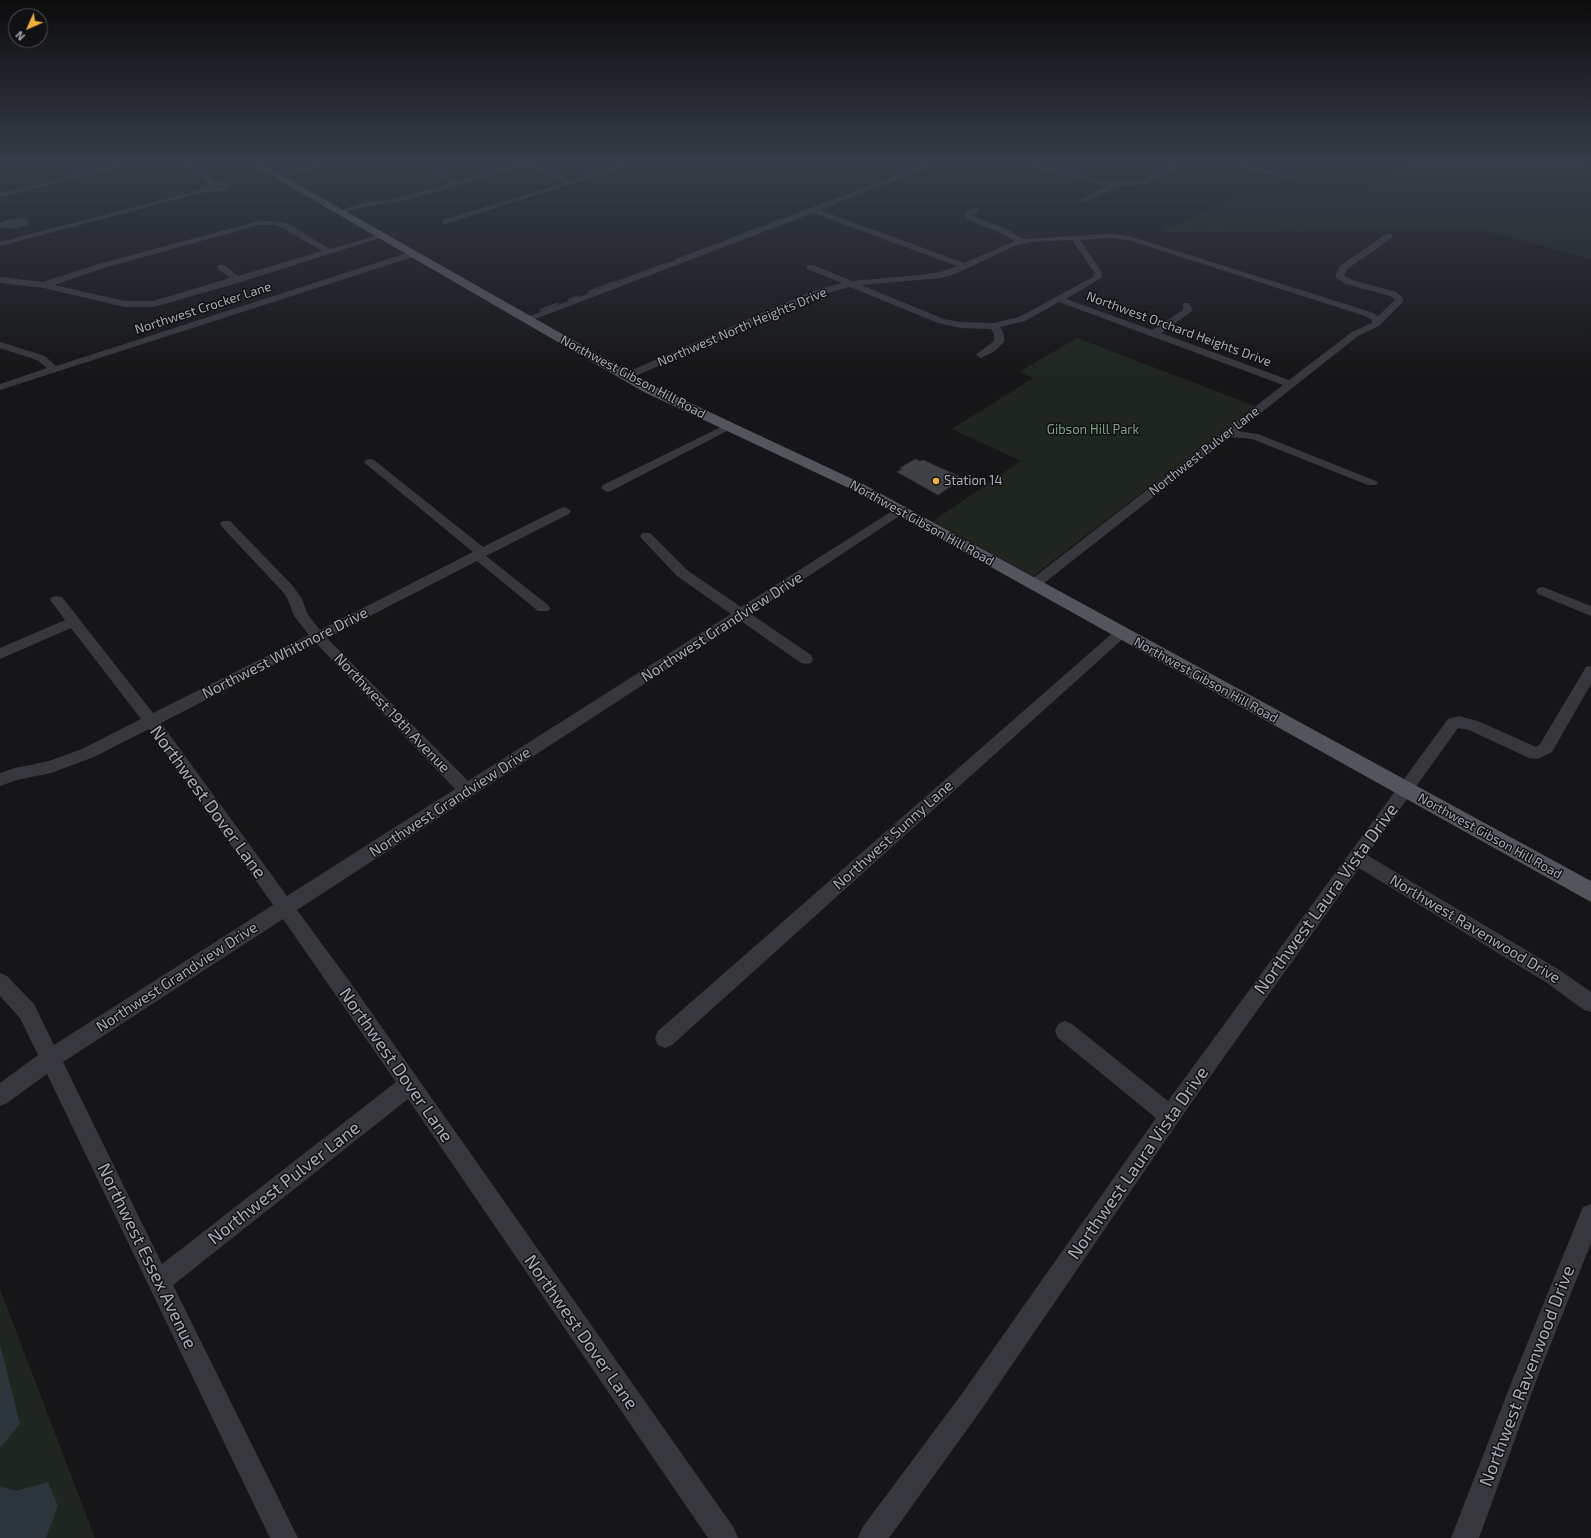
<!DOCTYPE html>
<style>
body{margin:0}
#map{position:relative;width:1591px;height:1538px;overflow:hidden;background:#161618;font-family:"Exo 2",sans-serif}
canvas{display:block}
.north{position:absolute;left:8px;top:8px;width:40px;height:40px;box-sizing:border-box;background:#111113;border:1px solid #4d4f55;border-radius:50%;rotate:225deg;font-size:11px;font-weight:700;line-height:16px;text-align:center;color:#a8adb8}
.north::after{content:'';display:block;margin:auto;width:14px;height:18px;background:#f2b134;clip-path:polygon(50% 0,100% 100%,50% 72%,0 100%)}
</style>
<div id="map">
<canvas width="1591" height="1538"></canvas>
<div class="north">N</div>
</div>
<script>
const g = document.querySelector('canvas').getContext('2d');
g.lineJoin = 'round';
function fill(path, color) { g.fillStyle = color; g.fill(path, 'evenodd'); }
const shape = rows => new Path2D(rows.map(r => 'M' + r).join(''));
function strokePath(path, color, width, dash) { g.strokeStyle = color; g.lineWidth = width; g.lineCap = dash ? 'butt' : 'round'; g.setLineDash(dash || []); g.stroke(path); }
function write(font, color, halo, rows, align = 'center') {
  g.font = font + ' "Exo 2",sans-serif'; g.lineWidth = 3; g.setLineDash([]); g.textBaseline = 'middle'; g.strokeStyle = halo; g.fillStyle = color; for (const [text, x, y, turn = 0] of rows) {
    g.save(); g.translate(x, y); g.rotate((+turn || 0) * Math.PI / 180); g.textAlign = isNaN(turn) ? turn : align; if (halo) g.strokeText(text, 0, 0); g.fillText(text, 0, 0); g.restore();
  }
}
fill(shape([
 [1406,161,1591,161,1591,259,1486,231,1161,232,1235,196,1362,192],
 [1077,338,1255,406,1033,576,933,521,1021,461,952,429,1033,378,1019,372],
 [0,1289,95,1538,0,1538]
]), '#1e261f');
fill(shape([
 [0,1344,20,1424,0,1448],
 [48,1482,58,1506,46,1538,0,1538,0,1486,16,1491]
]), '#2c353c');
strokePath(shape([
 [791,216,801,212],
 [768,224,782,219],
 [726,241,759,228],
 [676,260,715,245],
 [614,283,665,264]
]), '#2c353c', 2);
strokePath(shape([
 [589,292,616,282],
 [569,300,577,297],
 [541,310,558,304]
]), '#2c353c', 3);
const building = shape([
 [915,459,920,461,923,460,963,478,938,495,897,472,902,469,900,468,915,459]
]);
fill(building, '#404145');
strokePath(building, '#303034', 1);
fill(shape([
 [133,161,147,161,0,197,0,193,133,161],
 [177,161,186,161,216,181,223,181,233,186,223,191,205,192,0,246,0,242,195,191,208,184,208,182,177,161],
 [220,185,222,186,213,187,215,186,220,185],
 [329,161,342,161,278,179,274,177,329,161],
 [517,161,527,161,571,180,631,161,643,161,445,224,442,224,442,220,564,183,526,166,400,202,365,207,339,214,335,212,361,203,399,198,450,183,431,175,431,171,437,171,458,181,520,163,517,161],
 [933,161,944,161,820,210,964,263,1015,241,999,232,965,219,965,211,976,208,980,210,972,216,1005,228,1023,239,1109,234,1129,236,1371,312,1378,316,1395,300,1390,296,1346,284,1335,277,1340,266,1386,234,1392,234,1392,238,1347,269,1344,276,1352,280,1396,292,1403,298,1403,302,1379,326,1358,336,1238,431,1258,434,1376,481,1378,483,1376,485,1368,485,1252,439,1230,437,1039,587,1034,588,1029,587,1027,584,1029,581,1283,385,1059,302,1025,321,1000,327,1004,334,1004,342,995,351,981,358,976,355,978,353,994,341,994,334,991,329,960,328,938,323,850,287,819,295,631,378,623,378,622,376,623,374,813,291,842,283,807,269,807,265,813,265,852,281,920,275,940,272,957,266,813,213,530,321,527,322,522,319,933,161],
 [1109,238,1128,240,1365,316,1372,320,1372,323,1352,332,1289,380,1161,333,1191,312,1193,310,1189,303,1183,303,1183,310,1152,330,1066,299,1101,278,1102,272,1080,240,1109,238],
 [1072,240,1094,272,1093,277,1019,317,994,323,960,322,944,319,861,285,941,278,955,274,1015,246,1030,242,1072,240],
 [1005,161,1019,161,1098,180,1121,182,1142,180,1159,172,1167,167,1163,161,1170,161,1175,168,1165,176,1146,184,1120,186,1083,203,1079,201,1080,199,1110,185,1098,184,1005,161],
 [1221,161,1234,161,1298,179,1294,181,1221,161],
 [24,218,28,220,28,225,13,229,0,227,0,223,5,220,24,218],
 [259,221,274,221,289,224,330,249,382,234,386,236,241,282,154,307,125,307,44,288,0,283,0,277,43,282,98,264,259,221],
 [259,225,274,225,283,228,322,251,238,276,224,265,218,265,218,269,230,278,153,301,125,301,54,285,104,268,259,225],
 [413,251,417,254,416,256,0,390,0,384,47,368,37,360,0,348,0,342,45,356,56,366,413,251],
 [727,424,732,427,731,429,611,491,607,492,601,488,603,485,727,424],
 [370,459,374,460,483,547,561,508,565,507,571,511,569,514,486,556,548,605,550,608,548,611,538,611,477,561,327,638,468,781,731,614,677,576,642,539,640,536,642,533,650,533,687,570,741,607,897,508,901,507,907,511,751,614,811,655,813,659,811,663,806,664,801,663,741,621,297,910,350,982,734,1528,738,1538,708,1538,408,1099,173,1285,298,1538,270,1538,47,1074,7,1103,0,1106,0,1083,38,1055,20,1018,0,996,0,973,7,976,34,1004,54,1045,273,905,149,729,94,757,51,773,17,780,0,786,0,773,15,768,49,761,82,749,141,719,71,628,0,659,0,648,65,620,50,600,52,597,57,596,62,597,153,713,309,635,294,616,288,600,283,592,222,527,220,524,222,521,230,521,293,586,302,599,308,615,320,630,473,552,366,464,364,462,366,460,370,459],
 [316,643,455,789,287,896,161,723,316,643],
 [283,919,396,1082,162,1264,63,1062,283,919],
 [1543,587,1591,606,1591,616,1538,594,1536,591,1538,588,1543,587],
 [1121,628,1126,630,1128,633,1126,636,672,1045,665,1048,658,1045,655,1038,658,1031,1116,630,1121,628],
 [1591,666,1591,684,1552,752,1538,759,1529,758,1469,730,1458,728,1367,855,1561,971,1591,992,1591,1012,1584,1010,1547,983,1359,868,1189,1106,979,1413,889,1538,858,1538,862,1528,961,1395,1156,1118,1058,1038,1055,1031,1058,1024,1065,1021,1072,1024,1168,1101,1448,719,1459,716,1478,721,1536,747,1540,744,1586,667,1591,666],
 [1591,1204,1591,1243,1538,1376,1479,1538,1451,1538,1514,1376,1583,1207,1591,1204]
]), '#37383d');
fill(shape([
 [246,161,257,161,654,386,863,484,1591,881,1591,902,853,490,644,392,246,161]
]), '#53555c');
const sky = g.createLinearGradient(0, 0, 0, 377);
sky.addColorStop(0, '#0c0c0d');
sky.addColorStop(0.43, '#363c48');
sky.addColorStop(1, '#363c4800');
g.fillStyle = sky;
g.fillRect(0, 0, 1591, 377);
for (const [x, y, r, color] of [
 [936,481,4,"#f2b134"]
]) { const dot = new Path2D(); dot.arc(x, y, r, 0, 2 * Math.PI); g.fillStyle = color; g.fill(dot); strokePath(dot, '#111113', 1.5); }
write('13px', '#a8adb8', '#111113', [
 ["Northwest Crocker Lane",203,308,-18],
 ["Northwest North Heights Drive",742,327,-23],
 ["Northwest Orchard Heights Drive",1179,329,20],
 ["Northwest Gibson Hill Road",633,377,28],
 ["Northwest Pulver Lane",1204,451,-38],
 ["Northwest Gibson Hill Road",922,523,29],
 ["Northwest Gibson Hill Road",1206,680,29],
 ["Northwest Gibson Hill Road",1490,836,29]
]);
write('13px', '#7fa381', '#111113', [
 ["Gibson Hill Park",1093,430]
]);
write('13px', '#a8adb8', '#111113', [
 ["Station 14",944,481]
], 'left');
write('15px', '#a8adb8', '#111113', [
 ["Northwest Grandview Drive",722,627,-33],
 ["Northwest Whitmore Drive",285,653,-27],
 ["Northwest 19th Avenue",392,713,46],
 ["Northwest Grandview Drive",450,802,-33],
 ["Northwest Sunny Lane",893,835,-42],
 ["Northwest Ravenwood Drive",1475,929,31],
 ["Northwest Grandview Drive",177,977,-33]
]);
write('18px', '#a8adb8', '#111113', [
 ["Northwest Dover Lane",208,802,54],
 ["Northwest Laura Vista Drive",1326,899,-54],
 ["Northwest Dover Lane",396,1065,55],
 ["Northwest Laura Vista Drive",1138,1163,-55],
 ["Northwest Pulver Lane",284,1183,-38],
 ["Northwest Essex Avenue",147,1256,64],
 ["Northwest Dover Lane",581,1332,55],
 ["Northwest Ravenwood Drive",1527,1376,-69]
]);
</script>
